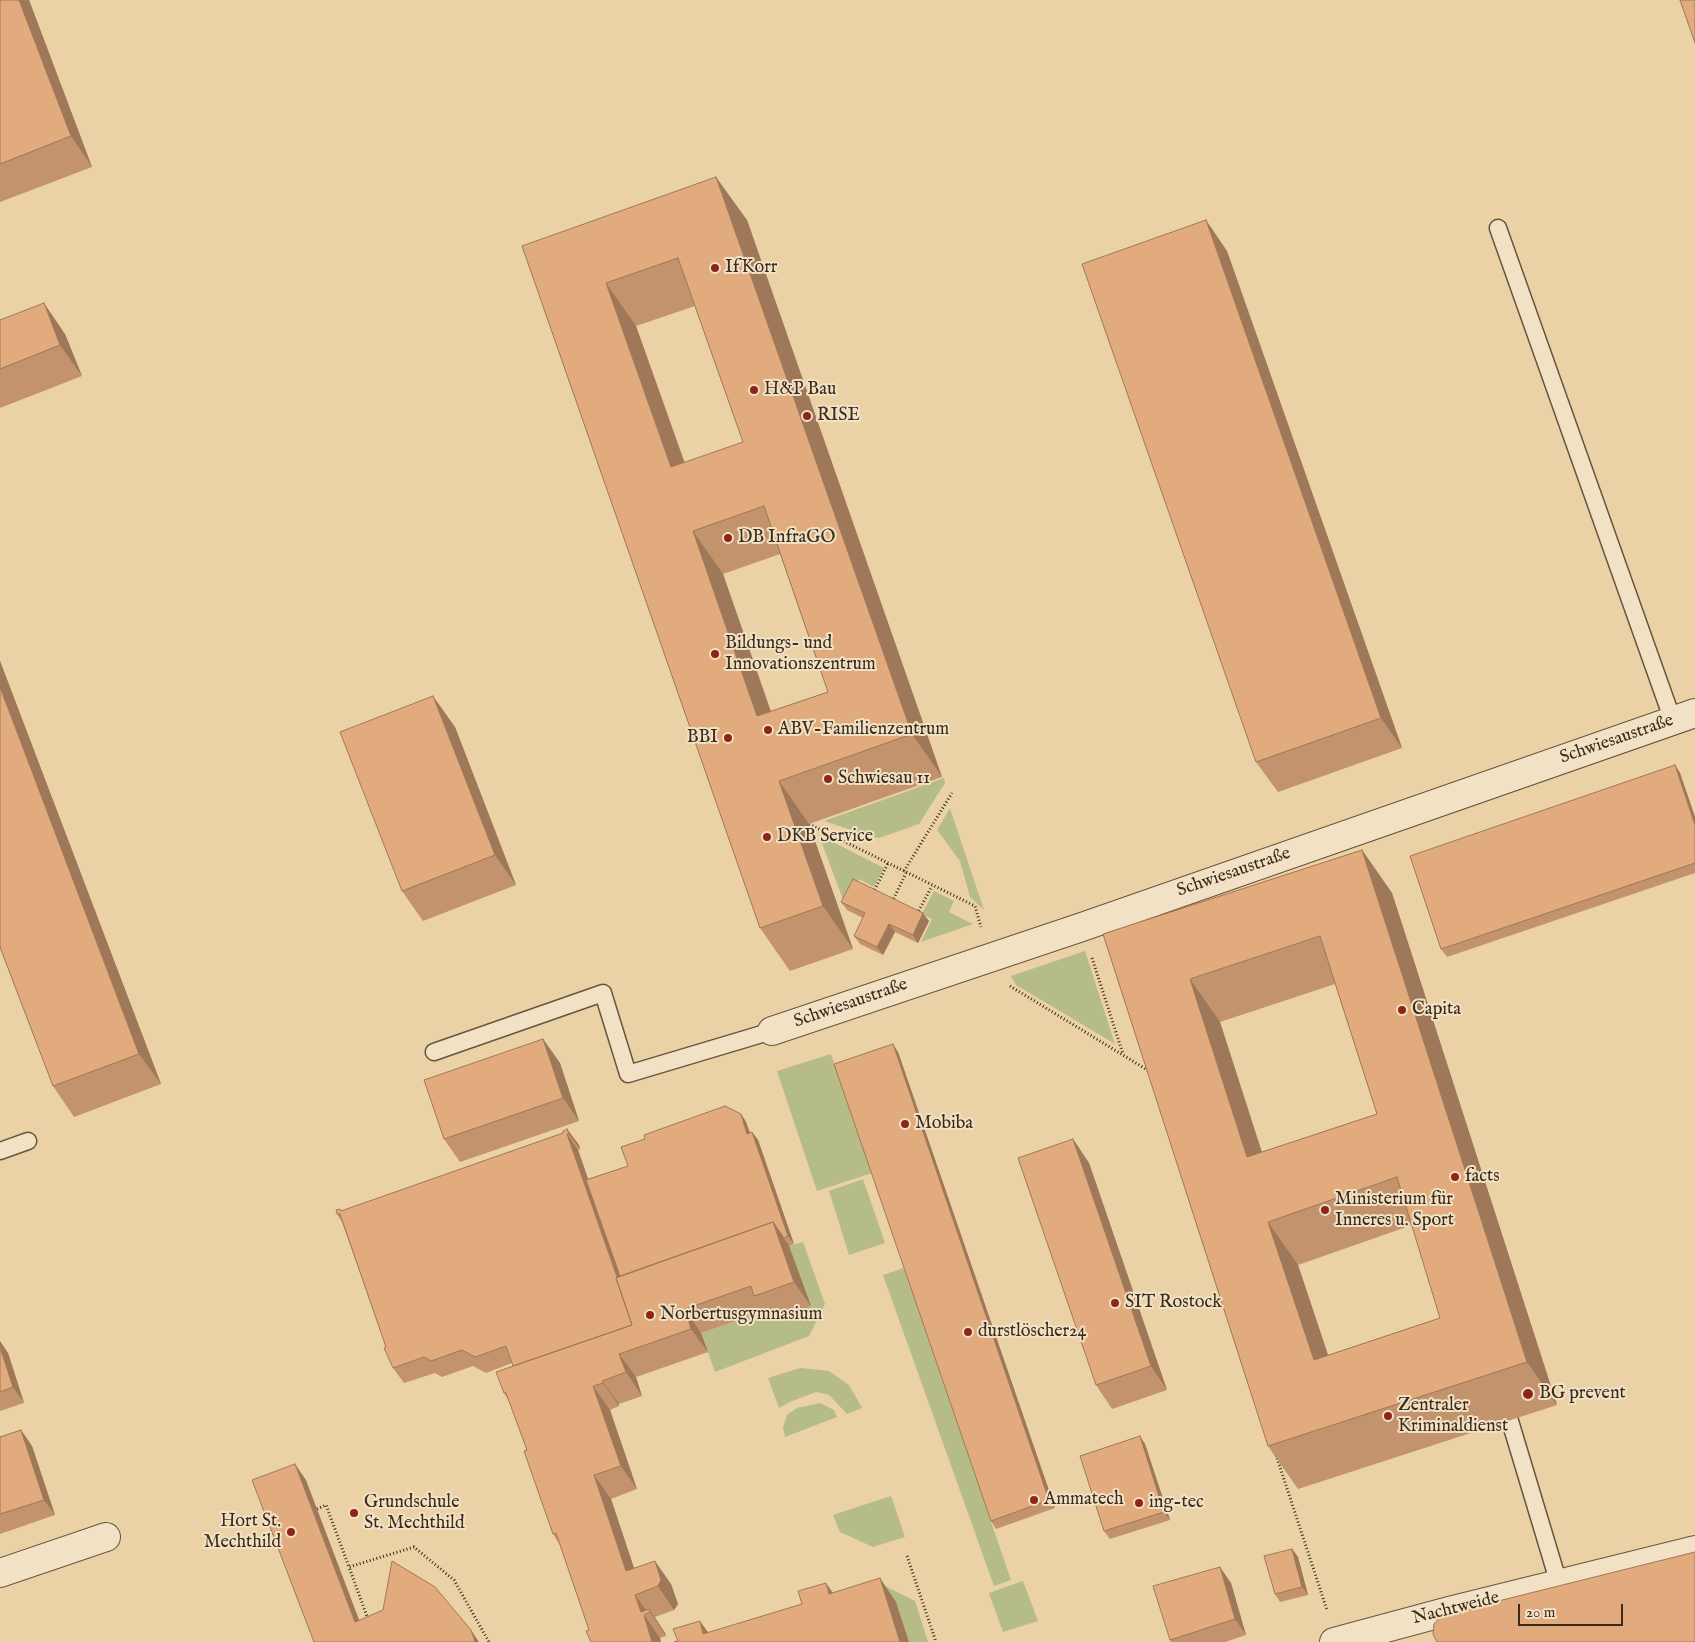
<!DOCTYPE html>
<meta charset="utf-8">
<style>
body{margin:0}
#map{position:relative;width:1695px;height:1642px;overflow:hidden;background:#ebd1a6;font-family:"IM FELL English",serif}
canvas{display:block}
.scale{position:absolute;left:1518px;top:1604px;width:105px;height:22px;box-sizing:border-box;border:2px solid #3a2c1c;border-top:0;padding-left:6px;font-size:15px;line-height:18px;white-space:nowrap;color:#3a2c1c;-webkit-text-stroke:4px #f2e1c5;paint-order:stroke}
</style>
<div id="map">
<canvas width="1695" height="1642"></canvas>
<div class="scale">20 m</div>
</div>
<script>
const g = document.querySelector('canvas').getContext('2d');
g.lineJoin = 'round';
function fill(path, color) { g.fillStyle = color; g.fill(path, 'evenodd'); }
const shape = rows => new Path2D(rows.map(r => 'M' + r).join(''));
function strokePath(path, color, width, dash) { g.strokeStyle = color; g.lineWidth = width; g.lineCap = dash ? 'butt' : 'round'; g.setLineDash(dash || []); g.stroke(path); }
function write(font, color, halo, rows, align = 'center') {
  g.font = font + ' "IM FELL English",serif'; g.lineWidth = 4; g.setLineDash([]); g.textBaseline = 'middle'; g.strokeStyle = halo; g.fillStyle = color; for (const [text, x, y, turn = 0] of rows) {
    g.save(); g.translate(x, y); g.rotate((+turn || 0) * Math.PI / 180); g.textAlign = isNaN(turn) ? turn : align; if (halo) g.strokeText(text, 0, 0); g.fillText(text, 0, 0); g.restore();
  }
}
fill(shape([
 [944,778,945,783,919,824,879,838,873,837,824,821],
 [950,808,984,910,970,897,960,861,937,830],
 [819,835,884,868,874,887,859,879,845,905],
 [934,891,954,901,949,912,973,924,921,942,932,919,922,914],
 [1085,951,1115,1044,1016,985,1011,976],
 [831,1054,872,1173,817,1191,777,1071],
 [863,1179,885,1243,849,1255,829,1191],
 [803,1242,825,1304,809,1336,715,1372,701,1333,768,1310,810,1306,789,1246],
 [904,1268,1011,1580,994,1586,883,1275],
 [800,1368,829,1371,849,1385,862,1408,847,1414,829,1395,816,1392,790,1402,779,1408,768,1378],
 [820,1403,834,1410,837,1417,785,1437,783,1427,787,1415,797,1408],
 [891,1496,905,1537,873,1547,840,1532,833,1515],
 [1023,1581,1038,1621,1003,1632,989,1593],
 [883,1585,915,1601,928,1642,909,1642]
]), '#b6bc87');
const service = shape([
 [1498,228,1673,721],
 [434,1052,603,993,628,1074,772,1031],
 [0,1151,28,1141],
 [1510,1421,1559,1584]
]);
const minor = shape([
 [772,1031,1082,927,1695,713],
 [0,1573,106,1537],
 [1334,1642,1449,1611,1695,1550]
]);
strokePath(service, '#66553e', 19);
strokePath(minor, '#66553e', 30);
strokePath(shape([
 [809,824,975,906,981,927],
 [904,871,952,793],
 [873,893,888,863],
 [892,902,906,873],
 [917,914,932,886],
 [1092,958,1123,1054],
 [1010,986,1149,1071],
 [1276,1455,1327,1610],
 [317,1509,326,1505,349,1567],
 [907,1556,936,1642],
 [368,1619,349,1567,414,1547,454,1580,489,1642]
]), '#3a2c1c', 3, [1, 2.5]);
strokePath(service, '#f2e1c5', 16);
strokePath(minor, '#f2e1c5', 28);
fill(shape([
 [0,0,29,0,92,167,0,202],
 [747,220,942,777,809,824,853,949,790,971,760,928,522,246],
 [695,306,743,442,685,463,636,326],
 [780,554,828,692,771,711,723,574],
 [1227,251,1402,748,1278,792,1256,762],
 [0,320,65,334,82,376,0,408],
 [0,661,161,1084,74,1117,53,1086,0,947],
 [455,727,516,885,423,921,402,891],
 [1675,765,1680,773,1695,817,1695,873,1447,957,1441,949],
 [1362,850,1392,893,1557,1405,1298,1489,1268,1446,1103,934],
 [1335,984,1377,1114,1262,1152,1220,1022],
 [1412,1225,1440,1318,1328,1355,1298,1265],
 [841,902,929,921,918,943,895,932,883,955,860,944,854,936,863,918,847,910],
 [543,1039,560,1063,579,1121,460,1162,444,1139],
 [898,1052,1055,1508,996,1529,991,1521],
 [741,1114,746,1122,750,1133,752,1132,758,1140,794,1244,789,1246,811,1306,771,1319,765,1311,701,1333,708,1352,636,1377,642,1396,619,1404,619,1406,610,1410,637,1489,611,1499,634,1568,671,1584,678,1604,674,1610,655,1617,665,1633,666,1636,660,1638,661,1642,591,1642,589,1630,560,1545,553,1534,527,1450,509,1401,504,1393,513,1366,512,1363,486,1373,473,1366,442,1377,435,1373,404,1383,393,1368,386,1347,342,1222,337,1214,342,1211,563,1133,567,1129,579,1145,580,1149,578,1150,588,1179,628,1166],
 [1073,1139,1089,1163,1167,1390,1112,1409,1096,1385],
 [0,1347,8,1353,24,1403,0,1411],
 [21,1430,32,1446,55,1515,0,1534,0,1437],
 [1145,1444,1170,1520,1110,1539,1104,1531],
 [1292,1549,1298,1557,1308,1595,1280,1602,1275,1594],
 [1231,1583,1246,1635,1225,1642,1171,1642,1170,1640]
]), '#c2936c');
fill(shape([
 [19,0,29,0,92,167,71,136],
 [716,177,747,220,942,777,912,734],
 [1206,220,1227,251,1402,748,1381,718],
 [606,283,636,326,701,510,671,467],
 [44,303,65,334,82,376,60,345],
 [693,531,723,574,787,759,757,716],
 [0,661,161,1084,139,1054,0,687],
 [433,696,455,727,516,885,495,855],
 [1675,765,1680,773,1695,817,1695,825],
 [779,781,809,824,853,949,823,906],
 [1362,850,1392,893,1557,1405,1527,1362],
 [923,913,929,921,918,943,913,935],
 [889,924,895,932,883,955,877,947],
 [1190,979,1220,1022,1277,1200,1247,1157],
 [543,1039,560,1063,579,1121,563,1098],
 [893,1044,898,1052,1055,1508,1049,1500],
 [741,1114,746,1122,753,1142,747,1134],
 [567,1129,579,1145,580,1149,569,1134],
 [752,1132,758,1140,794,1244,788,1236],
 [567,1134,578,1150,628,1293,637,1332],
 [1073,1139,1089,1163,1167,1390,1151,1366],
 [773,1222,789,1246,811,1306,794,1282],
 [1268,1222,1298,1265,1344,1403,1314,1360],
 [685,1309,701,1333,708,1352,691,1329],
 [0,1341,8,1353,24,1403,13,1387,0,1347],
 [619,1354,636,1377,642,1396,626,1372],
 [602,1381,619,1404,619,1406,603,1383],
 [593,1386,610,1410,637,1489,621,1466],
 [21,1430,32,1446,55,1515,44,1500],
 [1140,1436,1145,1444,1170,1520,1164,1512],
 [295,1464,306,1480,366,1638,355,1622],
 [594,1475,611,1499,642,1592,626,1571],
 [1292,1549,1298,1557,1308,1595,1302,1587],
 [655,1561,671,1584,678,1604,674,1610,658,1586],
 [1220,1567,1231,1583,1246,1635,1235,1619],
 [880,1578,896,1602,909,1642,900,1642],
 [826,1583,842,1606,829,1594],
 [635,1595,648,1613,644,1615,660,1638,661,1642,652,1642],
 [649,1609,665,1633,666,1636,650,1612],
 [700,1621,715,1642,703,1634],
 [471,1630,479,1642,475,1642]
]), '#9e7858');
const building = shape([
 [0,0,19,0,71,136,0,164,0,0],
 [1680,0,1695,0,1695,43,1680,0],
 [716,177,912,734,779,781,823,906,760,928,522,246,716,177],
 [678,258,743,442,671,467,606,283,678,258],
 [764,506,828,692,757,716,693,531,764,506],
 [1206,220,1381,718,1256,762,1082,264,1206,220],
 [44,303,60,345,0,369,0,320,44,303],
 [0,687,139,1054,53,1086,0,947,0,687],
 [433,696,495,855,402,891,340,732,433,696],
 [1675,765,1695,825,1695,863,1441,949,1410,856,1675,765],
 [1362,850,1527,1362,1268,1446,1103,934,1362,850],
 [1320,936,1377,1114,1247,1157,1190,979,1320,936],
 [1397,1177,1440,1318,1314,1360,1268,1222,1397,1177],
 [853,879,923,913,913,935,889,924,877,947,854,936,865,913,841,902,853,879],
 [543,1039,563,1098,444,1139,424,1080,543,1039],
 [893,1044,1049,1500,991,1521,834,1064,893,1044],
 [725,1106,741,1114,747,1134,752,1132,788,1236,784,1238,773,1222,620,1276,586,1180,628,1166,621,1147,645,1139,644,1135,725,1106],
 [567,1129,569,1134,567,1134,617,1277,616,1278,632,1325,513,1366,506,1346,475,1357,462,1350,431,1361,424,1357,393,1368,384,1348,386,1347,340,1214,337,1214,336,1210,340,1209,341,1211,563,1133,563,1131,567,1129],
 [1073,1139,1151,1366,1096,1385,1018,1158,1073,1139],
 [773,1222,794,1282,754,1296,751,1286,685,1309,691,1329,619,1354,626,1372,602,1381,603,1383,593,1386,621,1466,594,1475,626,1571,655,1561,661,1580,658,1586,635,1595,641,1612,649,1609,650,1612,644,1615,652,1642,591,1642,586,1631,589,1630,556,1533,553,1534,524,1451,527,1450,506,1393,504,1393,496,1372,632,1325,616,1278,773,1222],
 [0,1347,13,1387,0,1392,0,1347],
 [21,1430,44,1500,0,1514,0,1437,21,1430],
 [1140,1436,1164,1512,1104,1531,1080,1456,1140,1436],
 [295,1464,355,1622,383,1610,392,1561,435,1587,471,1630,475,1642,314,1642,252,1480,295,1464],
 [1292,1549,1302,1587,1275,1594,1264,1556,1292,1549],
 [1695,1552,1695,1642,1437,1642,1433,1634,1434,1624,1442,1615,1695,1552],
 [1220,1567,1235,1619,1170,1640,1153,1586,1220,1567],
 [880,1578,900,1642,674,1642,678,1641,673,1629,700,1621,703,1634,802,1604,798,1591,826,1583,829,1594,880,1578]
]);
fill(building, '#e2ab7e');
strokePath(building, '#9e7858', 1);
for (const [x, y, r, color] of [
 [715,268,5,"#8f2418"],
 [754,390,5,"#8f2418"],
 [807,416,5,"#8f2418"],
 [728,538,5,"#8f2418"],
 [715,654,5,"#8f2418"],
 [768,730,5,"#8f2418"],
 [728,738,5,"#8f2418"],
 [828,779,5,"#8f2418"],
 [767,837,5,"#8f2418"],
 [1402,1010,5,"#8f2418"],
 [905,1124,5,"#8f2418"],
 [1455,1177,5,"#8f2418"],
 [1325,1210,5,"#8f2418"],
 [1115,1303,5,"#8f2418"],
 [650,1315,5,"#8f2418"],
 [968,1332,5,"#8f2418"],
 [1528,1394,6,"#8f2418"],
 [1388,1416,5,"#8f2418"],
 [1034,1500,5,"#8f2418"],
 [1139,1503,5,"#8f2418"],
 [354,1513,5,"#8f2418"],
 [291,1532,5,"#8f2418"]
]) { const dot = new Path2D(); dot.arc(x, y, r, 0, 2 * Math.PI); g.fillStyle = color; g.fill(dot); strokePath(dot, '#f2e1c5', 2); }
write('18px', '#3a2c1c', '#f2e1c5', [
 ["IfKorr",725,268],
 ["H&P Bau",764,390],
 ["RISE",817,416],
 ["DB InfraGO",738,538],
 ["Bildungs- und",725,644],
 ["Innovationszentrum",725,665],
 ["ABV-Familienzentrum",778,730],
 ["BBI",718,738,"right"],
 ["Schwiesau 11",838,779],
 ["DKB Service",777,837],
 ["Capita",1412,1010],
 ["Mobiba",915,1124],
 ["facts",1465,1177],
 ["Ministerium für",1335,1200],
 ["Inneres u. Sport",1335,1221],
 ["SIT Rostock",1125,1303],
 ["Norbertusgymnasium",660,1315],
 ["durstlöscher24",978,1332],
 ["BG prevent",1539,1394],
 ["Zentraler",1398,1406],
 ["Kriminaldienst",1398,1427],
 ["Ammatech",1044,1500],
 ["Grundschule",364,1503],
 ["St. Mechthild",364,1524],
 ["ing-tec",1149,1503],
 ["Hort St.",281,1522,"right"],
 ["Mechthild",281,1543,"right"]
], 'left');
write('18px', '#3a2c1c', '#f2e1c5', [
 ["Schwiesaustraße",1617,740,-19],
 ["Schwiesaustraße",1234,873,-19],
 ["Schwiesaustraße",851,1004,-19],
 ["Nachtweide",1456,1609,-14]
]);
</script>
